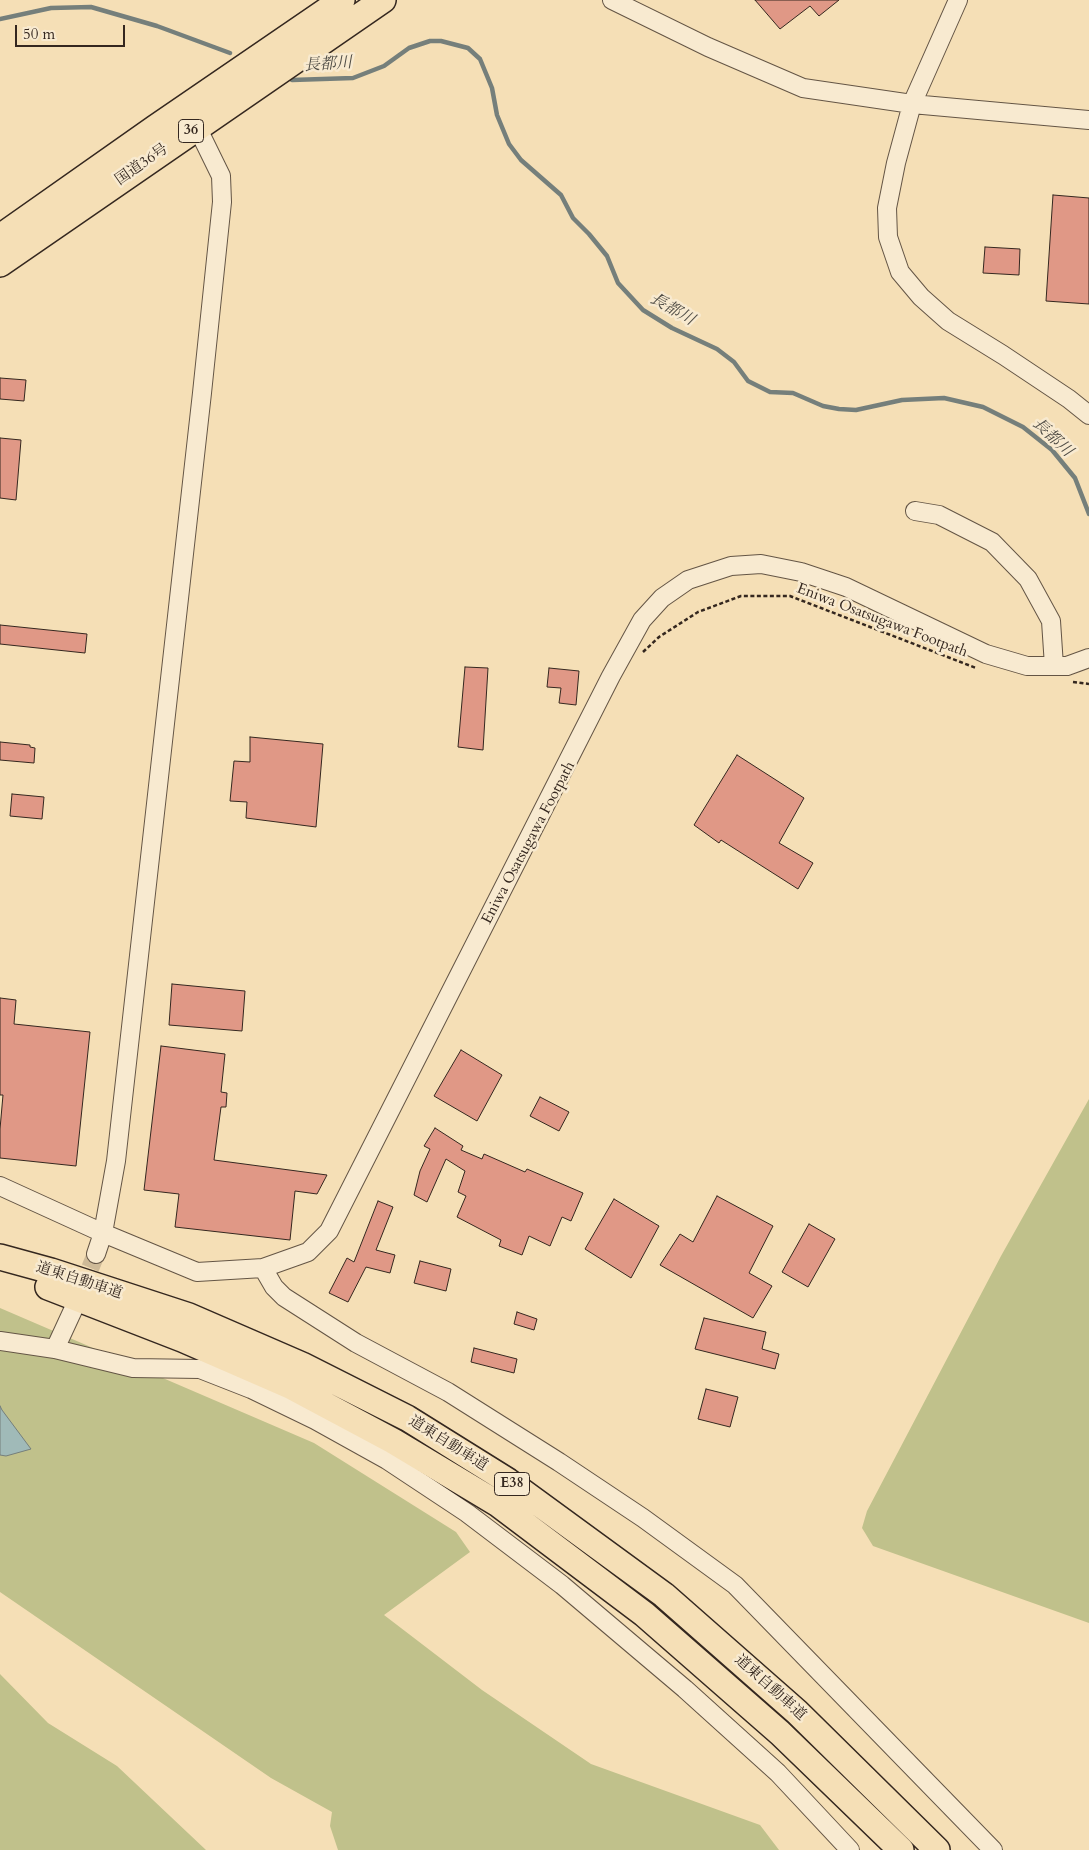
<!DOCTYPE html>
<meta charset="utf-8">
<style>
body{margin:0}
#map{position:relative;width:1089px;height:1850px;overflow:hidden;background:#f5dfb6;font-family:Cardo,serif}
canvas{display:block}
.scale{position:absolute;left:15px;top:25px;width:110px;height:22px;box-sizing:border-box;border:2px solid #34271f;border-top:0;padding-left:6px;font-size:15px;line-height:18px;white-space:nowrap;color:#34271f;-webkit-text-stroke:4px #f8ead0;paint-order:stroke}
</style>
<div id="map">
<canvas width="1089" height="1850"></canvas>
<div class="scale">50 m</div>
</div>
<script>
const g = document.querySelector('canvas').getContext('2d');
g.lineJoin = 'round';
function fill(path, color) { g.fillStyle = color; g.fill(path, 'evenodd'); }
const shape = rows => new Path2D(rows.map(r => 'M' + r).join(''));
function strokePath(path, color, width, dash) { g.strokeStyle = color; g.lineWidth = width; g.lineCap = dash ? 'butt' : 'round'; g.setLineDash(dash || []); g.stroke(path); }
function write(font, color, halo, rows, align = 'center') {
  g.font = font + ' Cardo,"Noto Serif JP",serif'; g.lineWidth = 5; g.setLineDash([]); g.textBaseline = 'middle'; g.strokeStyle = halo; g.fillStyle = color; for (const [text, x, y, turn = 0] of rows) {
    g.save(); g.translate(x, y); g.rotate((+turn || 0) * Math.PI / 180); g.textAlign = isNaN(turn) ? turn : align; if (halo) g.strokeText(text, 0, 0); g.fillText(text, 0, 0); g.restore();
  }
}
fill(shape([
 [1089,1099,1089,1623,873,1546,862,1528,867,1511,1001,1256],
 [0,1308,314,1443,456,1532,470,1552,384,1615,482,1690,591,1764,760,1825,779,1850,338,1850,330,1826,332,1812,271,1778,0,1592],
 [0,1674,48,1723,117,1766,206,1850,0,1850]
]), '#c0c18b');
const water = shape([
 [0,1406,2,1410,31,1449,6,1456,0,1455,0,1406]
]);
fill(water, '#a0bab8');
strokePath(water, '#757f7b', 1);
strokePath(shape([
 [0,19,51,8,91,7,157,26,230,53],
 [292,80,353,78,384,66,409,48,430,41,441,41,468,48,480,59,492,88,497,115,509,144,521,160,561,195,573,218,589,234,607,256,618,283,643,310,672,328,717,349,734,362,748,381,770,392,793,393,823,406,839,409,856,410,902,400,944,398,983,407,1023,427,1052,450,1075,478,1089,514]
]), '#757f7b', 4.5);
const building = shape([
 [755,0,839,0,819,16,810,6,780,29,755,0],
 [1053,195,1089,198,1089,304,1046,301,1053,195],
 [985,247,1020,249,1019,275,983,273,985,247],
 [0,378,26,380,24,401,0,399,0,378],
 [0,438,21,440,16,500,0,498,0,438],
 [0,625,87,634,85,653,0,644,0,625],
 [465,667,488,668,483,750,458,747,465,667],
 [549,668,579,671,576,705,559,703,561,688,547,687,549,668],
 [250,737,323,744,316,827,246,818,247,802,230,801,234,761,250,762,250,737],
 [0,742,30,745,30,747,35,748,34,763,0,760,0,742],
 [737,755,804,798,779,843,813,863,798,889,721,840,719,843,694,825,737,755],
 [12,794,44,797,42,819,10,816,12,794],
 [172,984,245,991,242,1031,169,1025,172,984],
 [0,998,16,1000,14,1024,90,1032,76,1166,0,1158,0,1129,3,1095,0,1095,0,998],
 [161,1046,225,1054,221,1092,227,1093,226,1107,221,1107,214,1160,327,1175,317,1194,295,1191,290,1240,175,1227,179,1194,144,1190,161,1046],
 [461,1050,502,1075,477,1121,434,1096,461,1050],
 [540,1097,569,1112,559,1131,530,1116,540,1097],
 [435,1128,463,1146,461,1150,482,1159,484,1154,525,1172,527,1169,583,1193,571,1221,562,1217,550,1246,529,1236,522,1255,499,1246,501,1240,457,1217,466,1196,458,1192,465,1171,446,1159,427,1202,414,1195,420,1171,430,1149,424,1146,435,1128],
 [717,1196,773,1226,749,1273,772,1286,753,1318,660,1265,680,1234,693,1242,717,1196],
 [614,1199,659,1226,631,1278,585,1249,614,1199],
 [378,1201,393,1207,376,1250,395,1255,390,1273,366,1267,348,1302,329,1293,347,1258,354,1262,378,1201],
 [809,1224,835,1239,808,1287,782,1272,809,1224],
 [420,1261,451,1269,446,1291,414,1283,420,1261],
 [517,1312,537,1319,534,1330,514,1324,517,1312],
 [704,1318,766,1332,762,1349,779,1354,775,1369,695,1349,704,1318],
 [474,1348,517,1359,514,1373,471,1362,474,1348],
 [706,1389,738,1397,730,1427,698,1419,706,1389]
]);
fill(building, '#e09886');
strokePath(building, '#34271f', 1);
strokePath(shape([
 [80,1293,96,1254]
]), '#ceba98', 18, [18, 9]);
const minor = shape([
 [612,0,708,47,803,88,912,104,1089,120],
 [958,0,912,104,896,163,887,208,888,237,900,272,921,297,948,321,1003,355,1069,399,1089,415],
 [915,511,939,515,992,542,1028,579,1051,621,1054,666],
 [0,1186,103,1233,197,1272,263,1268,308,1252,329,1231,611,676,642,620,662,598,688,580,731,566,761,564,801,572,846,587,986,654,1027,666,1067,666,1089,658],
 [96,1254,103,1233,116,1161,202,393,222,202,221,176,197,127],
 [263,1268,274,1287,284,1297,356,1343,448,1392,559,1462,643,1518,735,1585,993,1850],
 [0,1341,55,1349,133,1368,200,1369,251,1389,315,1420,387,1460,467,1513,562,1585,685,1689,778,1773,850,1850],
 [55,1349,73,1310]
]);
const highway = shape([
 [0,237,155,128,342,0],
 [0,264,383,0],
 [0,1257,51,1271,189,1316,302,1365,407,1418,508,1481,664,1595,797,1712,937,1850],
 [48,1287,182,1339,290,1386,393,1441,498,1504,644,1614,780,1733,901,1850]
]);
strokePath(minor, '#645545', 20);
strokePath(highway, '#34271f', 28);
strokePath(shape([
 [643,652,659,637,698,612,741,596,790,596,976,668],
 [1073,682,1089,684]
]), '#34271f', 2.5, [4, 2.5]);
strokePath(minor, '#f8ead0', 18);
strokePath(highway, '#f5dfb6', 25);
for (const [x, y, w] of [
 [191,131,25],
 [512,1484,35]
]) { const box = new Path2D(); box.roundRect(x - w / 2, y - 11.5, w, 23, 4); g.fillStyle = '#f8ead0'; g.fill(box); strokePath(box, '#34271f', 1); }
write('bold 14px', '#34271f', null, [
 ["36",191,131],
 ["E38",512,1484]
]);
write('15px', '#34271f', '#f8ead0', [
 ["国道36号",142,165,-35],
 ["Eniwa Osatsugawa Footpath",882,621,21],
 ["Eniwa Osatsugawa Footpath",529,843,-62],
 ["道東自動車道",79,1281,18],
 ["道東自動車道",448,1444,32],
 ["道東自動車道",770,1688,42]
]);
write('italic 16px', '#4f4c45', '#f8ead0', [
 ["長都川",328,65,-4],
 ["長都川",672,310,30],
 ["長都川",1052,438,43]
]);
</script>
